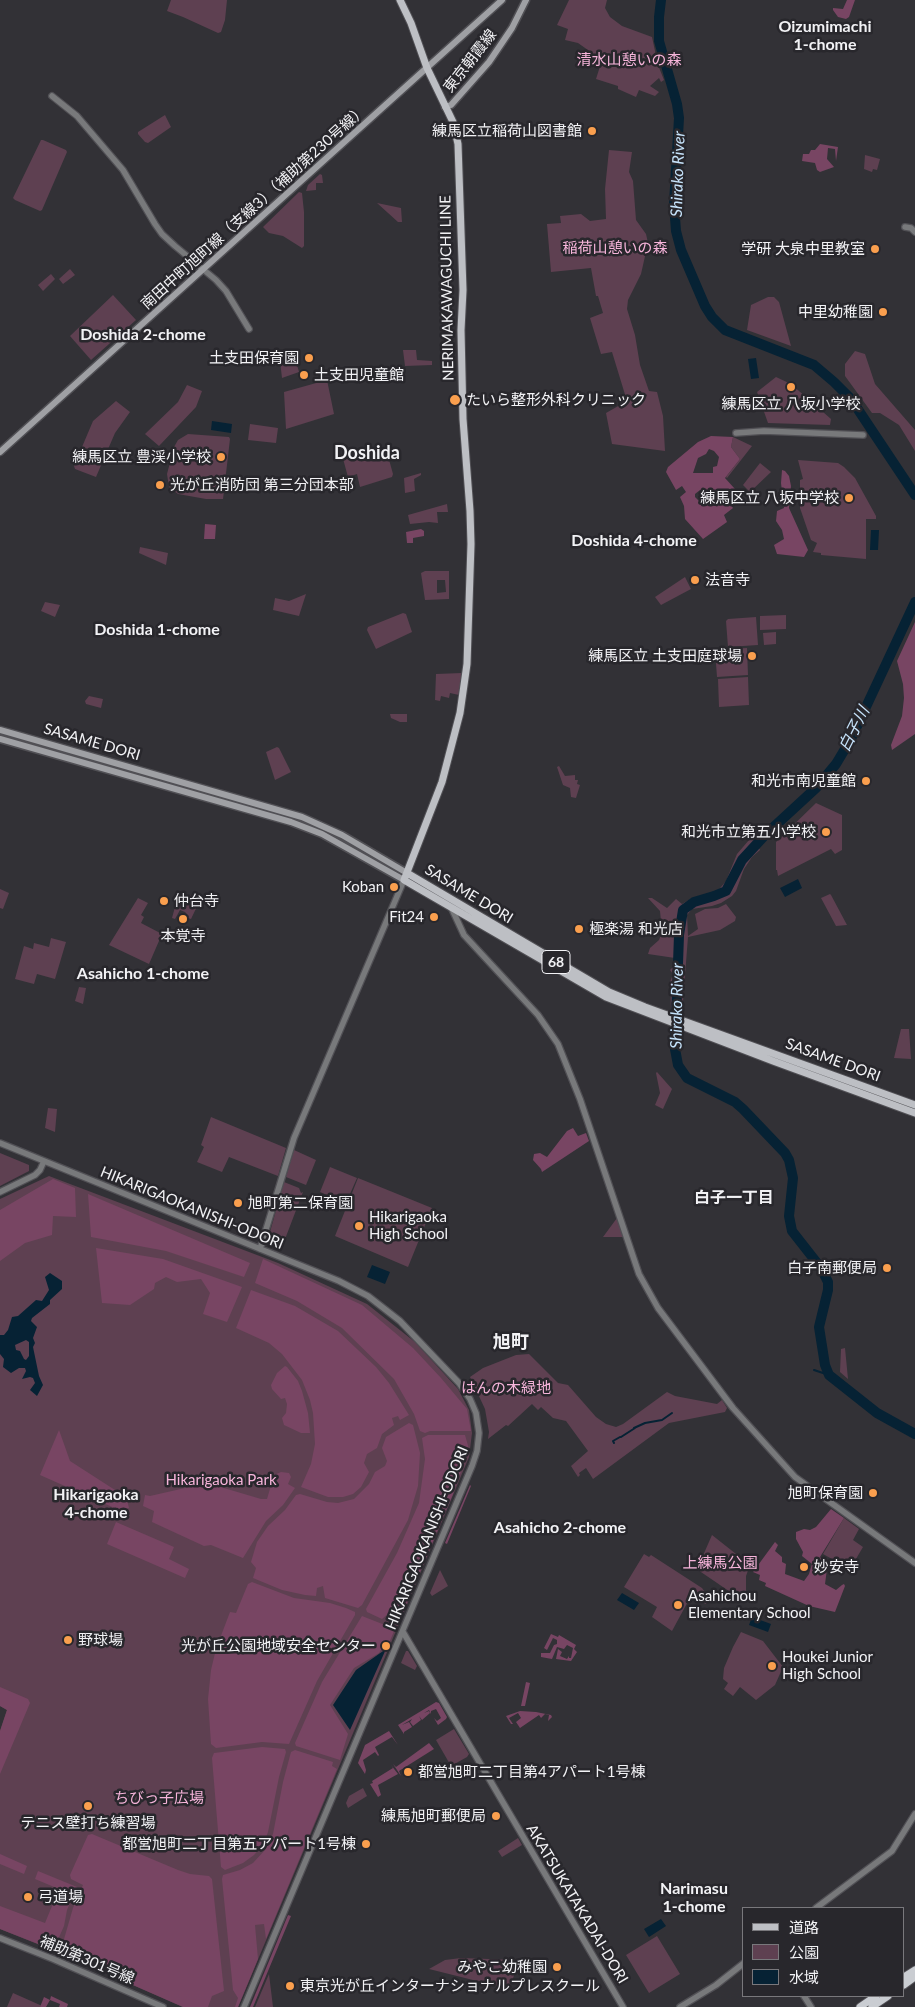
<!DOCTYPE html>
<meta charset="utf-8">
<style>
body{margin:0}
#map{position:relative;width:915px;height:2007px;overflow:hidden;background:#323136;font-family:Lato,"Noto Sans JP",sans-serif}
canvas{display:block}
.legend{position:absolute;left:742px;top:1907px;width:162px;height:90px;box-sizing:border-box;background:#28272c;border:1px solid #79787c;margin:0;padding:6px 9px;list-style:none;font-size:15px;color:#f2f2f5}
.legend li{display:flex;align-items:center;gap:10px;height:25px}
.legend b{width:25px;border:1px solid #79787c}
</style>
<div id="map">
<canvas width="915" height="2007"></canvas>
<ul class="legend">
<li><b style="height:6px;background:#bdbfc4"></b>道路</li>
<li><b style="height:14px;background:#5e4051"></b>公園</li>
<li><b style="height:14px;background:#062234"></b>水域</li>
</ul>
</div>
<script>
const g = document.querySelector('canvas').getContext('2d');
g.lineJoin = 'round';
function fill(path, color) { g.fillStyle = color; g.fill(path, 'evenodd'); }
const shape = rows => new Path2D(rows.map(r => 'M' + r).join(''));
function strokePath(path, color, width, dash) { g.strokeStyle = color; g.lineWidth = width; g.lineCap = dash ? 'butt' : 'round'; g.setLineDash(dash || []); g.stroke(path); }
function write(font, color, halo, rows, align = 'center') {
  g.font = font + ' Lato,"Noto Sans JP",sans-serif'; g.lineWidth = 5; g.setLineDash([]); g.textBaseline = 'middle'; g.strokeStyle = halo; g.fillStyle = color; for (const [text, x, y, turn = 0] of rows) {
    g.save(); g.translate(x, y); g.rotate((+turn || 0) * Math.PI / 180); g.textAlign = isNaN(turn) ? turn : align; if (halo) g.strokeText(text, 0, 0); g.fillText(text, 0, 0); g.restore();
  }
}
fill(shape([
 [171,0,227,0,225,20,221,32,218,33,183,17,167,11],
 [569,0,607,0,605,8,610,17,622,26,652,37,658,65,664,80,661,82,659,78,650,86,659,92,655,96,639,90,636,97,618,89,618,86,596,79,602,60,578,43,565,40,568,29,557,25],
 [165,115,171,127,148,143,145,142,138,134,138,132],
 [41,140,43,140,66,150,67,152,42,210,40,211,15,200,13,198],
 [609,150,632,152,629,172,633,181,636,220,646,234,648,243,641,274,628,300,627,309,635,335,640,365,649,391,657,392,663,416,665,451,612,444,606,413,627,401,612,352,601,354,590,318,603,313,598,296,596,296,591,268,551,272,547,224,561,223,560,216,581,214,590,221,606,219,605,189],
 [865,155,880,159,877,170,873,169,872,172,864,169],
 [320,174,322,175,323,183,316,183,316,190,306,191,308,185],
 [299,192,302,193,304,212,304,246,302,248,283,236,269,233,263,227],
 [377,203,401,208,402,222,398,222],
 [70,269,75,275,63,284,59,279],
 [51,274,55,279,43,291,38,285],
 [113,295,136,320,91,360,70,336],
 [768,297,774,297,779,302,791,346,747,330,751,305],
 [293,350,299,372,282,378,280,361,281,358],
 [403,350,416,350,417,360,432,361,432,365,405,366],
 [855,351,865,354,875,384,915,430,915,451,899,425,880,413,872,413,845,376,845,364],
 [776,377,791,384,831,419,830,425,768,423,757,392],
 [327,380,334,414,286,429,284,392],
 [187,385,202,391,196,407,159,446,145,434,178,402],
 [116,401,130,412,115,433,96,477,75,469,74,466,93,421],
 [250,424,278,428,276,443,248,440],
 [188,434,229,437,230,439,223,499,206,499,178,494,169,487,167,474,174,447,178,440],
 [733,437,752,446,727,478,726,477,740,459,731,447],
 [379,448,381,457,388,456,393,474,392,477,360,487,357,474,348,477,342,455,354,451],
 [798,460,838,463,844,467,855,478,876,516,876,519,866,519,866,559,821,555,821,553,813,552,817,543,811,540,800,508,800,480,803,479],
 [760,463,771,472,750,492,743,485],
 [421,473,421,475,414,479,415,491,405,493,404,478],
 [447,504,448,512,437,512,438,523,429,522,410,524,408,515],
 [140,547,168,553,166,565,139,553],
 [425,571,449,571,449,599,425,600,421,573],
 [437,580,445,580,446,592,437,593],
 [685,577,691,589,661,605,655,597],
 [306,594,299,616,273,610,275,598,289,601],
 [45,602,60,605,55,617,41,611],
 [403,613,406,614,412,632,376,649,367,630,368,627],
 [786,615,786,629,760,630,760,616],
 [756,617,758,645,728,647,726,621,728,619],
 [776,632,776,644,764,645,763,633],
 [747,648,748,675,717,677,715,650],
 [462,673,459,695,450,693,449,698,441,696,440,701,435,700,436,674],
 [748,677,749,705,719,707,718,679],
 [89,696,103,699,101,708,86,704,85,701],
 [390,714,407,714,407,722,400,722,391,718],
 [277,747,279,748,291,772,275,780,266,752],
 [559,766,565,776,575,775,575,780,578,780,577,784,580,785,576,798,571,797,570,788,563,785,557,767],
 [816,803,842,815,842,850,835,854,831,849,778,876,777,870,776,870,776,842],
 [754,839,760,850,752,857,744,869,736,891,732,896,721,903,712,906,692,909,687,915,688,936,698,929,695,914,705,909,718,908,726,904,736,917,735,921,720,930,688,937,682,1014,671,1010,670,982,673,974,670,970,674,966,675,958,648,954,650,948,659,940,662,932,660,911,648,898,652,898,667,908,676,899,682,904,692,898,716,893,726,881,737,854,749,840],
 [0,889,9,893,3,909,0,908],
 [198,893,202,896,191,919,188,918,189,916,185,912,180,910,175,919,172,918,175,907,181,898],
 [830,894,831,895,847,925,836,926,821,898],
 [138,898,148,903,141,915,144,917,141,923,162,934,149,964,109,945],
 [51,938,66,942,55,979,37,974,34,984,15,979,24,946,33,949,34,943,49,947],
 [79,987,86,988,83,1004,75,1001],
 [901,1029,909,1029,911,1059,894,1058],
 [657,1072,672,1089,663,1109,655,1105,660,1093,656,1073],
 [48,1108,57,1109,55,1132,45,1128],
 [211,1117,286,1148,278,1176,229,1157,222,1172,197,1162,204,1147,201,1145],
 [294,1150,316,1160,306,1185,286,1177],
 [0,1153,29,1165,29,1171,0,1186],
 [330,1167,357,1178,346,1203,320,1192],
 [49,1176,278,1263,367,1304,415,1342,458,1389,469,1410,472,1433,469,1457,238,2007,183,2007,60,1953,0,1929,0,1731,7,1710,0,1706,0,1199],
 [358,1178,432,1208,408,1267,335,1236],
 [284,1182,299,1188,301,1193,303,1192,282,1247,270,1243,268,1239],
 [617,1218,623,1237,603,1237],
 [845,1348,848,1379,840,1372,841,1349],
 [529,1354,558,1383,568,1385,596,1417,606,1424,616,1427,623,1424,667,1392,675,1396,717,1404,722,1400,727,1408,725,1412,669,1423,593,1479,586,1468,579,1473,580,1475,578,1477,571,1466,588,1451,566,1421,553,1418,541,1407,538,1410,532,1404,508,1426,506,1425,488,1439,489,1432,485,1409,470,1377,483,1368,516,1355],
 [844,1518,859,1529,853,1540,863,1547,850,1569,823,1554],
 [712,1535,750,1565,746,1576,746,1599,742,1600,698,1570,698,1567],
 [644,1554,649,1557,651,1555,702,1588,709,1598,706,1604,691,1596,672,1631,652,1617,657,1607,624,1587],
 [440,1570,448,1586,432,1596,430,1593],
 [741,1632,763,1641,783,1667,775,1685,756,1700,740,1687,733,1696,724,1689,728,1683,723,1679,724,1668,733,1647],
 [406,1651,408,1651,417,1666,415,1670,401,1663],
 [454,1729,469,1754,467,1757,451,1766,436,1740],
 [363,1788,367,1796,348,1808,346,1803,349,1796],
 [518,1838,522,1845,502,1857,498,1851],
 [657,1936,680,1974,649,1993,626,1955],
 [461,1958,517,1960,519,1962,509,1989,429,1969,445,1960],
 [269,1974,273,2007,255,2007],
 [13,1993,40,2005,41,2005,40,2007,7,2007]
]), '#5e4051');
fill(shape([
 [847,0,855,0,849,17,846,19,838,17,833,10,833,8,843,9],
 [820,144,838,147,836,161,835,149,828,148,827,159,834,167,820,172,817,170,815,163,802,161,803,154,809,154,811,150,815,150],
 [711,436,733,437,731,447,740,459,725,478,735,489,726,499,733,508,724,515,727,522,703,539,685,519,684,506,680,497,686,492,682,486,676,490,666,472,668,467,698,442],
 [709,449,714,451,719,457,717,466,713,467,713,473,693,473,698,458,706,454],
 [700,490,703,491,707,497,706,498,708,501,703,505,695,497,695,494],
 [782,470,785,471,789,476,791,486,789,508,808,550,804,557,777,554,774,545,784,539,782,530,776,521,777,511,784,508,781,483],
 [205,524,216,525,215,539,204,539],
 [421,529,424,531,424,536,413,538,413,543,407,543,406,532],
 [915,622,915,734,892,750,891,745,902,716,904,698,903,684,897,661],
 [573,1128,578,1136,586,1133,589,1141,542,1172,541,1169,533,1160,534,1154,540,1153,547,1157,567,1131],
 [53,1179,75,1188,76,1217,53,1216,52,1235,25,1243,0,1261,0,1210],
 [88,1194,250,1263,244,1277,166,1251,91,1237],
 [96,1248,163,1259,242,1287,227,1322,203,1314,210,1293,201,1279,177,1282,166,1277,155,1283,154,1289,130,1305,102,1303],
 [263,1259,362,1305,413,1348,441,1378,467,1409,471,1431,430,1431,425,1433,420,1431,414,1414,394,1379,342,1328,297,1301,255,1283],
 [251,1290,295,1306,338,1331,376,1367,389,1383,409,1415,400,1420,398,1416,392,1418,394,1425,382,1434,377,1448,367,1454,364,1463,369,1472,361,1487,353,1494,343,1497,328,1497,301,1487,311,1464,315,1444,313,1413,310,1400,302,1380,282,1354,269,1343,236,1328],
 [285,1366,287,1367,298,1381,302,1391,308,1413,310,1433,301,1433,284,1425,282,1418,286,1413,287,1404,285,1398,281,1399,272,1389,271,1385,277,1373],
 [409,1423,413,1425,420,1453,418,1486,408,1520,362,1605,358,1608,325,1598,323,1586,317,1588,316,1596,305,1595,282,1590,253,1578,256,1568,251,1562,257,1542,268,1526,285,1510,296,1495,300,1494,327,1502,338,1503,354,1499,369,1484,375,1472,385,1466,387,1461,382,1448,386,1437],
 [59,1430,70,1461,115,1490,125,1492,129,1508,119,1510,40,1475],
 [428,1435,465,1435,469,1449,453,1494,403,1612,391,1611,382,1619,367,1612,366,1609,397,1553,419,1503,425,1459,422,1438],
 [281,1472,289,1473,291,1477,288,1484,295,1488,283,1505,266,1521,243,1558,211,1545,204,1546,152,1522,154,1511,143,1506,145,1495,150,1496,207,1483,261,1499,267,1499,274,1475],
 [470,1485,471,1486,447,1544,445,1543],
 [831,1509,844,1518,820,1557,827,1569,825,1584,836,1590,842,1585,844,1584,845,1586,835,1612,809,1606,765,1586,766,1583,759,1580,760,1575,753,1572,775,1542,778,1545,775,1551,782,1557,782,1562,786,1564,785,1574,804,1581,809,1574,812,1564,802,1556,803,1552,796,1539,796,1532,804,1529,810,1530,816,1527],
 [116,1522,174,1547,169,1559,189,1569,185,1578,107,1544],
 [252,1582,294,1598,330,1603,346,1608,355,1612,355,1615,317,1681,289,1744,262,1742,216,1748,211,1744,208,1699,211,1670,216,1649,230,1612,236,1613,248,1584],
 [362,1616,395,1629,389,1643,385,1643,379,1653,354,1668,330,1705,348,1734,340,1760,296,1746,295,1743,322,1682],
 [551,1634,558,1637,559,1635,576,1645,574,1649,577,1652,571,1661,556,1659,558,1649,562,1652,560,1656,567,1659,569,1656,569,1658,571,1658,573,1648,567,1645,564,1649,557,1647,552,1659,541,1657,541,1653,550,1653,554,1645,557,1644,557,1640,553,1638,547,1650,544,1648],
 [526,1682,530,1683,525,1706,521,1706],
 [0,1687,28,1699,30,1703,0,1774,0,1731,7,1710,0,1706],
 [436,1702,439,1703,447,1717,446,1719,438,1725,434,1718,437,1721,441,1718,436,1709,431,1711,431,1714,429,1710,424,1713,429,1711,430,1713,422,1720,419,1716,421,1720,413,1726,410,1722,412,1719,402,1725,409,1722,412,1727,404,1732,404,1734,398,1725],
 [520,1711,536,1712,551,1715,552,1717,548,1721,549,1715,545,1714,541,1718,539,1715,520,1728,516,1722,521,1718,518,1713,509,1718,513,1724,511,1724,506,1716],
 [389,1731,398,1745,392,1737,375,1747,379,1755,378,1756,375,1752,363,1760,366,1770,365,1774,358,1763,365,1745],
 [429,1743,434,1749,399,1771,401,1776,393,1764,396,1767],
 [262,1747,285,1749,286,1752,279,1777,268,1832,263,1845,254,1855,243,1863,225,1870,221,1867,212,1758,214,1753],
 [295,1750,333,1762,332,1766,337,1769,266,1939,264,1924,255,1925,258,1959,238,2007,235,2007,238,1998,233,1990,222,1879,223,1875,240,1870,253,1863,265,1850,273,1834,283,1782,291,1752],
 [391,1765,398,1774,378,1785,381,1795,378,1797,370,1784,373,1783,372,1781,393,1768],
 [92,1834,178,1870,190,1874,209,1876,212,1879,224,1991,212,1996,208,2007,183,2007,60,1953,73,1908,83,1885,71,1879,70,1875,88,1835],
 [0,1854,27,1866,24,1874,0,1864],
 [38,1871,77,1887,67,1910,64,1926,56,1944,54,1943,51,1949,0,1929,0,1906,45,1923,59,1889,35,1879],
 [288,1915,291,1916,253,2007,250,2007],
 [51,1996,68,2004,67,2007,59,2007,60,2004,50,2000,46,2007,40,2007,44,1997,50,2000]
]), '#784563');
fill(shape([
 [756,358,759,378,751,379,748,359],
 [212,421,232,424,231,433,211,430],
 [871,530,879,530,878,550,870,550],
 [798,879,802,888,785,897,780,888],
 [372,1265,390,1272,385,1284,367,1277],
 [50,1273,62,1281,62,1289,50,1300,50,1304,32,1318,31,1321,37,1327,33,1338,35,1343,33,1347,39,1376,43,1385,37,1396,30,1390,35,1383,33,1378,30,1377,22,1379,26,1371,25,1368,19,1368,11,1373,3,1367,4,1359,0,1354,0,1335,4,1335,8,1330,12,1317,18,1316,36,1300,42,1301,49,1290,45,1277],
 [26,1340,29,1342,29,1356,26,1360,24,1359,20,1351,16,1350,15,1345],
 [622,1593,639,1603,634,1610,617,1600],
 [752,1617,771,1624,768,1632,749,1625],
 [386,1649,350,1730,333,1705,356,1670],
 [661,1919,666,1926,649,1937,644,1929]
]), '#062234');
strokePath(shape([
 [814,1370,829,1375],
 [634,1428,645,1423,662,1420,672,1413],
 [621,1437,635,1428],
 [614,1443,613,1441,620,1437]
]), '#062234', 2);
strokePath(shape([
 [661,0,659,17,659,41,677,104,679,118,674,204,676,231,681,250,705,306,712,317,725,330,814,365,834,382,851,399,915,495],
 [915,602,851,739,836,764,816,788,765,835,742,860,726,891,714,896,694,902,683,910,679,935,675,1049,678,1065,687,1078,735,1102,743,1109,785,1153,789,1160,793,1178,789,1216,792,1231,821,1268,828,1282,828,1290,819,1327,825,1365,829,1375,877,1413,915,1434]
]), '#062234', 10);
const tertiary = shape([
 [52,96,77,116,123,170,155,224,162,234,175,246,216,280,226,291,249,329],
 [905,227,911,228,915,232],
 [736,433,764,431,863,435],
 [451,907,464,935,538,1015,558,1044,580,1099,639,1274,658,1308,733,1408,795,1477,915,1563],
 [0,1143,339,1281,368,1296,400,1321,459,1383,470,1399,476,1413,479,1433,477,1451,472,1466,244,2007],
 [0,1192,35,1175,40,1170,44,1161],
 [260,1249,294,1138,404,880],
 [403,1632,623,2007],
 [816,1908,892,1851,915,1814],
 [0,1938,53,1959,163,2007],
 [804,1996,811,2007],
 [680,2007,716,1985,744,1963]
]);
const secondary = shape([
 [445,107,451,105,489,62,512,28,526,0],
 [0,452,502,0],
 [0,730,302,817,342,835,407,873],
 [0,739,291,822,322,834,404,880]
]);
const primary = shape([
 [400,0,411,23,427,68,453,122,458,144,463,290,461,330,463,419,470,511,471,544,467,664,460,713,442,782,404,880,606,997,773,1061,915,1113],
 [407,873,609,992,645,1007,915,1105]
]);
const trunk = shape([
 [904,1977,915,1970],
 [904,1985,915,1977],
 [860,2007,876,1996],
 [872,2007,888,1996]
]);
strokePath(tertiary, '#515055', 8);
strokePath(secondary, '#515055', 9);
strokePath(primary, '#515055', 9);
strokePath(trunk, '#515055', 9);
strokePath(tertiary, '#78797b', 5.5);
strokePath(secondary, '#9fa0a4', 6);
strokePath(primary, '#bdbfc4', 7);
strokePath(trunk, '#cacdd2', 7);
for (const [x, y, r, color] of [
 [592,131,5,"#fa9f4e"],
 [875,249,5,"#fa9f4e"],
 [883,312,5,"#fa9f4e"],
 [309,358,5,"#fa9f4e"],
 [304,375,5,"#fa9f4e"],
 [791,387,5,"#fa9f4e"],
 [455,400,6,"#fa9f4e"],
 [221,457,5,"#fa9f4e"],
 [160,485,5,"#fa9f4e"],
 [849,498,5,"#fa9f4e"],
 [695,580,5,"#fa9f4e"],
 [752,656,5,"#fa9f4e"],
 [866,781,5,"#fa9f4e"],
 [826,832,5,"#fa9f4e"],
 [394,887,5,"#fa9f4e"],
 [164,901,5,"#fa9f4e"],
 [434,917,5,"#fa9f4e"],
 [183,919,5,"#fa9f4e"],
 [579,929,5,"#fa9f4e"],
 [238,1203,5,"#fa9f4e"],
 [359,1226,5,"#fa9f4e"],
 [887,1268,5,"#fa9f4e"],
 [873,1493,5,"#fa9f4e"],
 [804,1567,5,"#fa9f4e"],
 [678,1605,5,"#fa9f4e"],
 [68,1640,5,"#fa9f4e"],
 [386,1646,5,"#fa9f4e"],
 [772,1666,5,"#fa9f4e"],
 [408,1772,5,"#fa9f4e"],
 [88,1806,5,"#fa9f4e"],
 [496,1816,5,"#fa9f4e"],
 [366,1844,5,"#fa9f4e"],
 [28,1897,5,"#fa9f4e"],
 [557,1967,5,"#fa9f4e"],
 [290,1986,5,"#fa9f4e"]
]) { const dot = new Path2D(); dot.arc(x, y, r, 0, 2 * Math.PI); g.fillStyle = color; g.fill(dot); strokePath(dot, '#28272c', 2); }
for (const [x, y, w] of [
 [556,962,28]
]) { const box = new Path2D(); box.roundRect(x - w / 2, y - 11.5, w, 23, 4); g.fillStyle = '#28272c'; g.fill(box); strokePath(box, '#f2f2f5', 1); }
write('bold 14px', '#f2f2f5', null, [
 ["68",556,962]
]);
write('15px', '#f6b4da', '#28272c', [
 ["清水山憩いの森",629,60],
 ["稲荷山憩いの森",615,248],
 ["はんの木緑地",506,1388],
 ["Hikarigaoka Park",221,1480],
 ["上練馬公園",720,1563],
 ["ちびっ子広場",159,1798]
]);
write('15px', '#f2f2f5', '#28272c', [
 ["東京朝霞線",470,61,-52],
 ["南田中町旭町線（支線3）（補助第230号線）",254,207,-42],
 ["NERIMAKAWAGUCHI LINE",447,288,-91],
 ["SASAME DORI",92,742,16],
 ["SASAME DORI",469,894,31],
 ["SASAME DORI",833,1060,20],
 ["HIKARIGAOKANISHI-ODORI",192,1208,22],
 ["HIKARIGAOKANISHI-ODORI",427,1538,-68],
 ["AKATSUKATAKADAI-DORI",577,1904,59],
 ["補助第301号線",87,1960,23]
]);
write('15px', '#f2f2f5', '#28272c', [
 ["練馬区立稲荷山図書館",582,131],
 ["学研 大泉中里教室",865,249],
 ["中里幼稚園",873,312],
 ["土支田保育園",299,358],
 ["土支田児童館",314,375,"left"],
 ["たいら整形外科クリニック",466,400,"left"],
 ["練馬区立 八坂小学校",791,404,"center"],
 ["練馬区立 豊渓小学校",211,457],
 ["光が丘消防団 第三分団本部",170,485,"left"],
 ["練馬区立 八坂中学校",839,498],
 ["法音寺",705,580,"left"],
 ["練馬区立 土支田庭球場",742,656],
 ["和光市南児童館",856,781],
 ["和光市立第五小学校",816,832],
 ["Koban",384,887],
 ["仲台寺",174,901,"left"],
 ["Fit24",424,917],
 ["極楽湯 和光店",589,929,"left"],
 ["本覚寺",183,936,"center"],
 ["旭町第二保育園",248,1203,"left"],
 ["Hikarigaoka",369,1217,"left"],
 ["High School",369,1234,"left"],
 ["白子南郵便局",877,1268],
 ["旭町保育園",863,1493],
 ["妙安寺",814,1567,"left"],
 ["Asahichou",688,1596,"left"],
 ["Elementary School",688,1613,"left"],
 ["野球場",78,1640,"left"],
 ["光が丘公園地域安全センター",376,1646],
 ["Houkei Junior",782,1657,"left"],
 ["High School",782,1674,"left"],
 ["都営旭町二丁目第4アパート1号棟",418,1772,"left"],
 ["練馬旭町郵便局",486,1816],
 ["テニス壁打ち練習場",88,1823,"center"],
 ["都営旭町二丁目第五アパート1号棟",356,1844],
 ["弓道場",38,1897,"left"],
 ["みやこ幼稚園",547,1967],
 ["東京光が丘インターナショナルプレスクール",300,1986,"left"]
], 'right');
write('bold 16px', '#f2f2f5', '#28272c', [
 ["Oizumimachi",825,27],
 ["1-chome",825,45],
 ["Doshida 2-chome",143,335],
 ["Doshida 4-chome",634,541],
 ["Doshida 1-chome",157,630],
 ["Asahicho 1-chome",143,974],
 ["白子一丁目",734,1198],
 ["Hikarigaoka",96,1495],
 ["4-chome",96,1513],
 ["Asahicho 2-chome",560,1528],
 ["Narimasu",694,1889],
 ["1-chome",694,1907]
]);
write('italic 16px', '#c6e3fb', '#28272c', [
 ["Shirako River",678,174,-88],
 ["白子川",854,729,-63],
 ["Shirako River",677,1006,-89]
]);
write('bold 18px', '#f2f2f5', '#28272c', [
 ["Doshida",367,453],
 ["旭町",511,1342]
]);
</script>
